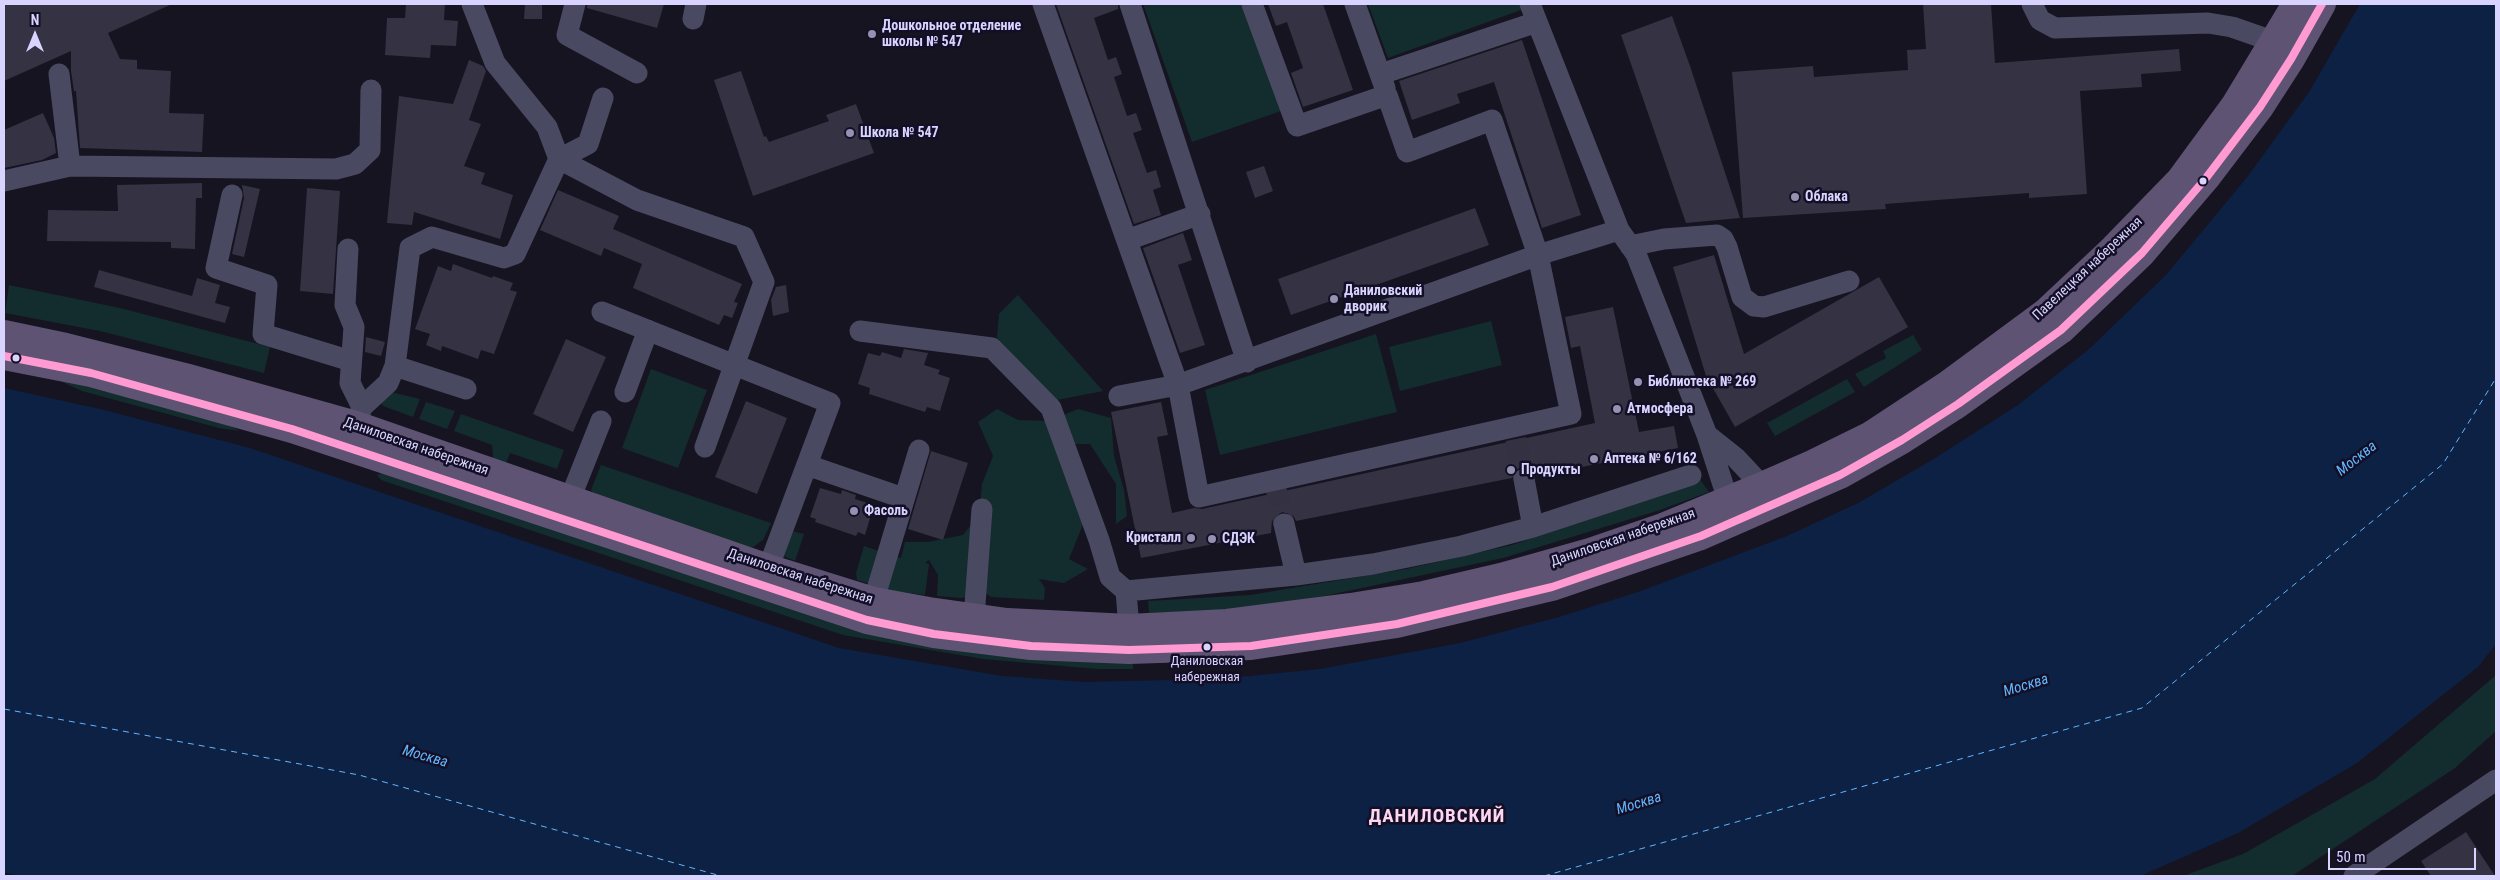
<!DOCTYPE html>
<meta charset="utf-8">
<style>
body{margin:0}
#map{position:relative;width:2500px;height:880px;overflow:hidden;background:#161421;font-family:"Roboto Condensed",sans-serif}
canvas{display:block}
.frame{position:absolute;inset:0;border:5px solid #d9d4ff;pointer-events:none}
.north{position:absolute;left:10px;top:10px;width:50px;height:50px;-webkit-text-stroke:4px #130f26;paint-order:stroke;rotate:0deg;font-size:14px;font-weight:700;line-height:20px;text-align:center;color:#d9d4ff}
.north::after{content:'';display:block;margin:auto;width:18px;height:22px;background:#d9d4ff;clip-path:polygon(50% 0,100% 100%,50% 72%,0 100%)}
.scale{position:absolute;left:2328px;top:848px;width:148px;height:22px;box-sizing:border-box;border:2px solid #d9d4ff;border-top:0;padding-left:6px;font-size:15px;line-height:18px;white-space:nowrap;color:#d9d4ff;-webkit-text-stroke:4px #130f26;paint-order:stroke}
</style>
<div id="map">
<canvas width="2500" height="880"></canvas>
<div class="frame"></div>
<div class="north">N</div>
<div class="scale">50 m</div>
</div>
<script>
const g = document.querySelector('canvas').getContext('2d');
g.lineJoin = 'round';
function fill(path, color) { g.fillStyle = color; g.fill(path, 'evenodd'); }
const shape = rows => new Path2D(rows.map(r => 'M' + r).join(''));
function strokePath(path, color, width, dash) { g.strokeStyle = color; g.lineWidth = width; g.lineCap = dash ? 'butt' : 'round'; g.setLineDash(dash || []); g.stroke(path); }
function write(font, color, halo, rows, align = 'center') {
  g.font = font + ' "Roboto Condensed",sans-serif'; g.lineWidth = 5; g.setLineDash([]); g.textBaseline = 'middle'; g.strokeStyle = halo; g.fillStyle = color; for (const [text, x, y, turn = 0] of rows) {
    g.save(); g.translate(x, y); g.rotate((+turn || 0) * Math.PI / 180); g.textAlign = isNaN(turn) ? turn : align; if (halo) g.strokeText(text, 0, 0); g.fillText(text, 0, 0); g.restore();
  }
}
fill(shape([
 [1143,4,1243,4,1281,111,1192,142],
 [1368,4,1519,4,1521,10,1388,58],
 [9,285,120,308,270,347,264,373,100,331,5,313],
 [1018,295,1103,391,1052,401,997,338,999,314],
 [1491,321,1502,365,1400,391,1389,347],
 [1376,334,1397,412,1220,455,1205,390],
 [1913,335,1922,350,1864,387,1855,374,1886,358,1883,351],
 [651,369,707,390,678,468,622,448],
 [1847,379,1855,392,1775,436,1767,423],
 [62,382,82,382,223,421,240,431,219,428,82,391],
 [391,392,420,399,413,417,383,406,381,402],
 [426,402,455,411,447,429,419,419],
 [997,409,1018,420,1049,421,1078,409,1111,418,1114,456,1124,490,1127,516,1116,524,1116,484,1090,444,1069,444,1084,522,1069,559,1088,569,1064,583,1039,579,1045,588,1044,600,991,597,984,592,962,598,937,596,938,575,929,560,925,563,929,564,925,595,885,590,890,555,901,558,905,542,928,542,963,535,979,515,982,484,993,456,978,422],
 [461,414,564,450,557,469,510,453,504,469,494,466,492,445,454,431],
 [601,465,771,523,763,540,753,547,744,547,595,496,591,490],
 [383,473,1133,659,1133,669,1097,669,983,659,843,635,381,480,377,475],
 [1699,478,1709,492,1660,510,1503,558,1315,598,1244,609,1149,613,1148,601,1250,595,1406,569,1512,545,1633,504],
 [787,530,804,534,795,561,781,555],
 [864,546,882,552,870,584,857,580,856,573],
 [2496,675,2496,731,2455,768,2292,876,2183,876,2243,854,2375,779]
]), '#132c2d');
fill(shape([
 [2360,4,2496,4,2496,644,2478,667,2357,763,2238,833,2140,876,19,876,4,872,4,388,100,409,250,448,839,648,1002,676,1084,682,1219,679,1320,669,1460,643,1559,617,1638,592,1787,536,1858,503,1932,460,2018,405,2088,350,2166,275,2248,176,2309,92]
]), '#0d2144');
strokePath(shape([
 [4,709,359,775,721,876],
 [1544,876,2142,708,2443,464,2496,378]
]), '#62b6ff', 1, [6, 5]);
fill(shape([
 [4,4,172,4,108,33,120,59,137,60,137,69,171,71,169,113,204,114,202,152,80,148,76,91,74,91,71,71,71,51,4,81],
 [406,4,445,4,444,20,458,21,456,46,431,45,430,58,385,55,387,18,405,18],
 [525,4,542,4,542,19,524,19],
 [587,4,664,4,657,28,587,8],
 [1056,4,1118,4,1118,9,1094,18,1108,60,1116,57,1122,74,1114,77,1127,116,1136,113,1142,130,1133,133,1147,173,1156,170,1161,187,1153,190,1161,215,1134,224],
 [1268,4,1323,4,1353,90,1303,107,1291,73,1303,68,1287,22,1276,26],
 [1923,4,1991,4,1995,63,2179,49,2181,71,2141,74,2142,87,2080,91,2087,194,2029,198,2029,193,1885,204,1886,209,1743,218,1732,72,1813,66,1814,77,1908,70,1907,50,1926,49],
 [1672,16,1690,66,1740,218,1686,223,1621,35],
 [1522,40,1581,215,1542,228,1494,82,1457,94,1460,103,1412,120,1399,81],
 [469,60,483,66,486,71,469,120,481,124,464,166,485,173,481,184,513,195,500,239,414,212,412,225,387,223,399,96,453,104],
 [741,71,764,137,766,136,769,142,829,121,826,115,856,104,874,153,753,196,714,80],
 [43,113,54,138,56,153,42,160,4,168,4,130],
 [1264,166,1273,191,1255,198,1246,172],
 [202,183,202,198,196,198,195,249,171,248,171,242,47,241,48,210,118,211,117,185],
 [242,185,260,189,244,257,232,254,244,198],
 [307,188,340,191,333,294,300,291],
 [558,190,619,216,613,229,742,284,734,302,738,303,732,318,724,315,719,325,633,288,642,264,604,248,601,256,540,230],
 [1475,208,1489,245,1291,315,1278,279],
 [1183,233,1192,260,1178,265,1205,345,1180,353,1143,248],
 [1714,255,1744,354,1879,277,1908,327,1735,427,1706,376,1673,267],
 [453,264,492,278,493,276,513,283,510,290,517,292,494,354,481,350,478,359,442,346,441,351,426,345,430,334,415,329,438,266,451,271],
 [99,270,192,296,197,278,220,285,215,303,230,307,225,323,94,287],
 [786,285,789,312,773,316,771,300,776,287],
 [1613,307,1639,432,1674,426,1678,448,1536,476,1529,467,1521,467,1516,470,1512,478,1296,521,1293,515,1282,512,1272,520,1271,533,1141,558,1111,412,1161,402,1168,435,1157,437,1172,513,1194,508,1202,509,1595,423,1580,346,1571,348,1565,317],
 [366,337,385,342,381,356,365,352],
 [566,339,606,357,573,432,533,414],
 [904,349,928,353,924,365,940,370,938,374,950,378,940,411,927,407,925,412,869,394,870,388,858,384,868,353,880,356,882,352,901,358],
 [746,401,787,418,757,494,715,477],
 [931,451,968,463,943,540,908,529],
 [820,488,841,494,842,490,856,495,855,499,874,505,865,535,858,532,856,536,815,522,816,519,810,517],
 [2466,832,2495,876,2431,876,2421,861]
]), '#343243');
strokePath(shape([
 [1516,439,1524,479],
 [1275,484,1284,524]
]), '#333142', 21, [21, 11]);
strokePath(shape([
 [472,4,495,63,547,127,559,159,637,200,744,237,764,282,705,447],
 [575,4,567,35,637,73],
 [1043,4,1178,385,1199,497,1571,414,1538,255,1492,120,1407,152,1387,95,1297,126,1252,4],
 [1130,4,1247,362],
 [1355,4,1385,88],
 [1530,4,1619,230,1636,254,1707,435,1728,500],
 [2032,4,2040,20,2055,28,2208,23,2232,27,2275,42],
 [693,19,696,4],
 [59,74,70,166],
 [1381,74,1537,22],
 [4,181,70,166,336,169,355,164,370,150,371,90],
 [232,195,216,268,267,285,263,334,351,361],
 [1127,240,1200,214],
 [1630,246,1664,239,1717,235,1723,239,1727,247,1742,297,1754,306,1764,307,1849,281],
 [348,249,345,305,354,327,350,383,362,407,352,439],
 [602,312,830,403,763,582],
 [860,331,992,348,1051,408,1099,540,1110,577,1126,591,1296,575,1284,524],
 [395,366,410,248,432,237,504,258,515,254,559,159,588,144,603,98],
 [625,392,648,330],
 [1119,396,1178,385,1538,255,1619,230],
 [362,407,388,383,395,366,466,389],
 [1707,435,1736,458,1762,486],
 [807,465,903,498],
 [1524,479,1533,527],
 [570,499,601,421],
 [1296,575,1373,564,1462,546,1533,527,1691,475],
 [1126,591,1129,628],
 [869,616,919,450],
 [974,618,982,509],
 [2354,876,2496,780]
]), '#4a4962', 21);
strokePath(shape([
 [4,334,66,347,185,377,356,425,768,568,874,601,929,611,1007,622,1129,628,1227,623,1351,607,1424,595,1501,577,1590,552,1663,527,1762,486,1812,464,1871,435,1947,385,2046,312,2111,251,2180,180,2235,105,2296,4],
 [4,356,91,373,292,429,867,620,934,634,1031,646,1129,650,1251,646,1397,624,1552,587,1701,536,1840,475,1902,440,1958,404,2061,330,2142,253,2206,178,2260,107,2291,59,2322,4]
]), '#5e5373', 28);
strokePath(shape([
 [4,356,91,373,292,429,867,620,934,634,1031,646,1129,650,1251,646,1397,624,1552,587,1701,536,1840,475,1902,440,1958,404,2061,330,2142,253,2206,178,2260,107,2291,59,2322,4]
]), '#ff9ad2', 8);
for (const [x, y, r, color] of [
 [872,34,5,"#9591b1"],
 [850,133,5,"#9591b1"],
 [2203,181,4.5,"#d9d4ff"],
 [1795,197,5,"#9591b1"],
 [1334,299,5,"#9591b1"],
 [16,358,4.5,"#d9d4ff"],
 [1638,382,5,"#9591b1"],
 [1617,409,5,"#9591b1"],
 [1594,459,5,"#9591b1"],
 [1511,470,5,"#9591b1"],
 [854,511,5,"#9591b1"],
 [1191,538,5,"#9591b1"],
 [1212,539,5,"#9591b1"],
 [1207,647,4.5,"#d9d4ff"]
]) { const dot = new Path2D(); dot.arc(x, y, r, 0, 2 * Math.PI); g.fillStyle = color; g.fill(dot); strokePath(dot, '#130f26', 2); }
write('13px', '#d9d4ff', '#130f26', [
 ["Даниловская",1207,662],
 ["набережная",1207,678]
]);
write('bold 14px', '#d9d4ff', '#130f26', [
 ["Дошкольное отделение",882,26],
 ["школы № 547",882,42],
 ["Школа № 547",860,133],
 ["Облака",1805,197],
 ["Даниловский",1344,291],
 ["дворик",1344,307],
 ["Библиотека № 269",1648,382],
 ["Атмосфера",1627,409],
 ["Аптека № 6/162",1604,459],
 ["Продукты",1521,470],
 ["Фасоль",864,511],
 ["Кристалл",1181,538,"right"],
 ["СДЭК",1222,539]
], 'left');
write('14px', '#d9d4ff', '#130f26', [
 ["Павелецкая набережная",2088,269,-43],
 ["Даниловская набережная",416,447,19],
 ["Даниловская набережная",1623,538,-19],
 ["Даниловская набережная",800,577,18]
]);
write('italic 15px', '#62b6ff', '#130f26', [
 ["Москва",2357,459,-38],
 ["Москва",2026,686,-17],
 ["Москва",425,757,16],
 ["Москва",1639,804,-17]
]);
g.letterSpacing = '1px';
write('bold 19px', '#ffd6f0', '#130f26', [
 ["ДАНИЛОВСКИЙ",1437,817]
]);
g.letterSpacing = '0px';
</script>
